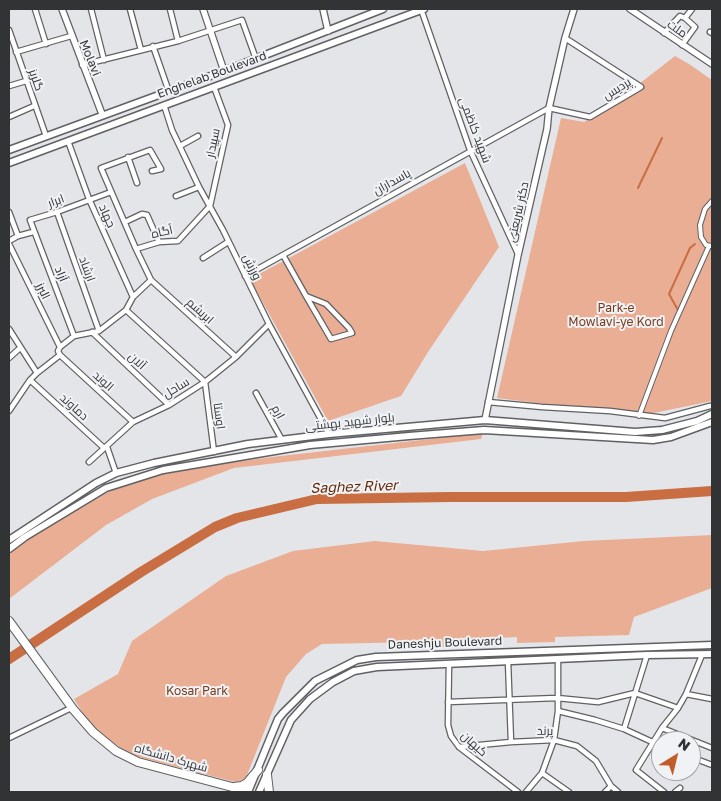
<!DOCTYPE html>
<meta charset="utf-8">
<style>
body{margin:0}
#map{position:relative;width:721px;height:801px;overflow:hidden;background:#e3e5e8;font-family:"Golos Text",sans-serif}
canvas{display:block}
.frame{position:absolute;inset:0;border:10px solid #323334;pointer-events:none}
.north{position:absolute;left:651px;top:731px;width:50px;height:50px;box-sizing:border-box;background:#f0f2f5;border:1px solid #a4a6a8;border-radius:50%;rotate:36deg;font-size:14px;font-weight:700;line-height:20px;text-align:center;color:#323334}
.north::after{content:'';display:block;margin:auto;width:18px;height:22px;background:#c15d28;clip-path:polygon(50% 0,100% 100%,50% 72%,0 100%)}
</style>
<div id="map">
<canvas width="721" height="801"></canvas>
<div class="frame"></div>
<div class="north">N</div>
</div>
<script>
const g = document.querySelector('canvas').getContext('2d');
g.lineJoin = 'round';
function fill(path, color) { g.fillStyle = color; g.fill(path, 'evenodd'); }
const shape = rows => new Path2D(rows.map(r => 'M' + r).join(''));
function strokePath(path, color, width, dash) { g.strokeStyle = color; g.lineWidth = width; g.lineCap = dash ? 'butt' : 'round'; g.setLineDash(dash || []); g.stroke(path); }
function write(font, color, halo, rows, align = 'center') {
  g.font = font + ' "Golos Text",Cairo,sans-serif'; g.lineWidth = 4; g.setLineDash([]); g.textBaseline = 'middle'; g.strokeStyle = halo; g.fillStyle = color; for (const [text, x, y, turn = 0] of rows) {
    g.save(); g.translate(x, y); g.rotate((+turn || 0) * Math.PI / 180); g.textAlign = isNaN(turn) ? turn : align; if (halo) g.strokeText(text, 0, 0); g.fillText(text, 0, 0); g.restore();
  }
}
fill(shape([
 [675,56,689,64,712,80,712,401,639,416,497,398,561,118,584,122,621,98],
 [465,163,499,247,428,352,401,396,328,421,250,279],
 [483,433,481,439,234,468,152,499,106,525,9,599,9,553,30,538,106,493,137,480,183,469,272,457],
 [712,535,712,588,634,617,629,635,555,637,555,642,517,643,517,637,459,640,459,647,419,647,417,642,322,644,306,654,286,677,245,780,235,782,131,755,92,728,74,699,118,674,132,641,226,576,293,551,375,541,483,551,584,541]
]), '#e9ae93');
strokePath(shape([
 [638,188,662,138],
 [679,312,669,294,690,248,695,244]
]), '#c96e42', 2);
strokePath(shape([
 [9,659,141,572,215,527,237,518,317,499,450,497,626,497,712,491]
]), '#c96e42', 10);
const pedestrian = shape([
 [712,201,705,209,700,225,701,237,706,245,712,246],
 [639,416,671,331,709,246]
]);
const minor = shape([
 [35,9,46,44],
 [91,9,104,60],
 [130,9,141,50],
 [170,9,178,41],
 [421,9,470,150,518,254],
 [685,18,692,9],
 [9,30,46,136],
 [710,32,712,33],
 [664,33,680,16,685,18,695,27,682,45],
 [153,46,169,92],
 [16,52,71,36],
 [82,65,178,41,242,20,256,59],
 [9,86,26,81],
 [164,105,172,130,199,187,223,230,269,324,329,434],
 [9,117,34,106],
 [68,141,89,199,133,297],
 [180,146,198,136],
 [128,157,137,183],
 [152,171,161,169,150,150,101,168,136,249,151,280,236,357],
 [176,196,199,187],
 [9,212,18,236],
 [57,212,99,331],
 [125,222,142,214,147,215,159,242],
 [9,241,18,236,33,232],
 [9,244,60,347],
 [136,249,159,242,178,241,210,206,228,125,214,87],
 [283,255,306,296,331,339,352,333,349,328,326,304,306,296],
 [203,258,228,242],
 [245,276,549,108,590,117,641,87,565,38],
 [126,310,205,382,214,452],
 [9,329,37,373],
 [99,331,126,310,133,297,151,280],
 [92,332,169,405],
 [74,336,30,220,57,212,111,192],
 [60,355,133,422],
 [9,358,20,348],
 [30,380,104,448],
 [256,393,282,440],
 [488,402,542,407,610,411,665,418,710,406],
 [9,411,30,380,37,373,60,355,58,351,60,347,74,336,99,331],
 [107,447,116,473],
 [89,462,133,422,169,405,205,382,236,357,269,324],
 [508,661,511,742],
 [449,665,448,725,451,736,459,747,518,792],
 [686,694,712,699],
 [448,702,557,698,598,702,635,693,678,708],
 [558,711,595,720,624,729,661,746],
 [662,728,712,748],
 [624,729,647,655],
 [9,738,69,709],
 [459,747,511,742,554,740,577,746,596,761,611,786,618,792],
 [691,757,712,765],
 [542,773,554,740,558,711,558,659],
 [526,792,542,773,569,792],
 [605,792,611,786],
 [664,792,636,770,662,728,678,708,686,694,702,655],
 [675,792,680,788]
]);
const tertiary = shape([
 [62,9,102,114],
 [203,9,224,71],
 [323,9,328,31],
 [630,9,712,64],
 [485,420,518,255,547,129,549,108,565,38,574,9]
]);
const secondary = shape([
 [9,150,224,71,383,9],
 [9,163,424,9],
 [9,540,96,483,116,473,154,463,248,444,329,434,485,420,635,432,662,430,697,421,712,414],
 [9,549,25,537,106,488,163,470,310,445,409,436,484,430,653,440,671,437,712,422],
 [248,792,278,719,283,713,315,681,357,660,376,657,712,645],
 [259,792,291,720,310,699,333,682,354,671,377,667,647,655,712,654]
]);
const primary = shape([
 [9,621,73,709,93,732,116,751,138,762,232,787,246,792],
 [267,775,269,792],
 [234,787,242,786,247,783,258,770]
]);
strokePath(pedestrian, '#606164', 6);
strokePath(minor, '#606164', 7);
strokePath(tertiary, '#606164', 8);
strokePath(secondary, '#606164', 9);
strokePath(primary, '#606164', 10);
strokePath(pedestrian, '#fff', 4);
strokePath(minor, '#fff', 4.5);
strokePath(tertiary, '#fff', 5.5);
strokePath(secondary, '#fff', 6);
strokePath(primary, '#fff', 8);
write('12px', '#323334', '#f0f2f5', [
 ["ملت",677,29,35],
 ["Molavi",90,58,68],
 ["Enghelab Boulevard",212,75,-20],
 ["گلریز",36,80,71],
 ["پردیس",617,89,-32],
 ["شهید کاظمی",475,130,69],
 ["سپیدار",213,143,-78],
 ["پاسداران",392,182,-29],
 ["ابرار",56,201,-20],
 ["دکتر شریعتی",518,212,-77],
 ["جهاد",107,216,66],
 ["آگاه",162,232,-13],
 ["ورزش",252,267,63],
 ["ارشاد",87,269,70],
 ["آزاد",61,274,68],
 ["البرز",43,291,64],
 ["ابریشم",200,311,42],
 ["آلان",137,361,43],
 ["الوند",103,381,42],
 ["ساحل",176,388,-31],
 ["دماوند",74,407,42],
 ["ارم",278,412,61],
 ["اوستا",219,416,83],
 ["بلوار شهید بهشتی",350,422,-6],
 ["Daneshju Boulevard",445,643,-2],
 ["پرند",545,731,1],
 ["کیهان",474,744,42],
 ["شهرک دانشگاه",171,758,16]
]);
write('12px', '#783b1d', '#f0f2f5', [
 ["Park-e",616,308],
 ["Mowlavi-ye Kord",616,322],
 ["Kosar Park",197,691]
]);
write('italic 14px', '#642807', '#f0f2f5', [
 ["Saghez River",354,487,-2]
]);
</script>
